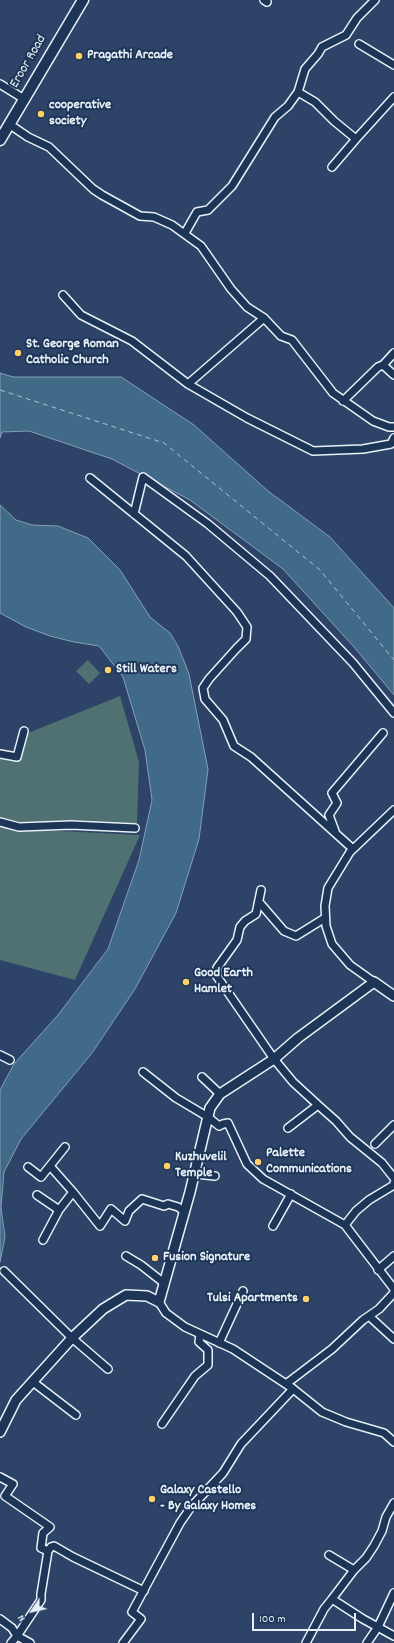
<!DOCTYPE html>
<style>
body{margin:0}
#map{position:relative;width:394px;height:1643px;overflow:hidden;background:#2d4367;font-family:Dekko,sans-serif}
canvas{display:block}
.north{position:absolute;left:12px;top:1591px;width:40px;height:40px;-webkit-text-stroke:3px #1d3557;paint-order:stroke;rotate:236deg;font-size:11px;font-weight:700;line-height:16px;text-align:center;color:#e8f1f8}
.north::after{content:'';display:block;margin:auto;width:14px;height:18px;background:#e8f1f8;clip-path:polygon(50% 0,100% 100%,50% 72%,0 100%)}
.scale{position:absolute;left:252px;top:1613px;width:104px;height:18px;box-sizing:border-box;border:2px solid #e8f1f8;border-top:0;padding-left:5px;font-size:12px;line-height:14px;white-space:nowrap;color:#e8f1f8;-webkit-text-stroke:3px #1d3557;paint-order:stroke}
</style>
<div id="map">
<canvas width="394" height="1643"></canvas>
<div class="north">N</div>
<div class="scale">100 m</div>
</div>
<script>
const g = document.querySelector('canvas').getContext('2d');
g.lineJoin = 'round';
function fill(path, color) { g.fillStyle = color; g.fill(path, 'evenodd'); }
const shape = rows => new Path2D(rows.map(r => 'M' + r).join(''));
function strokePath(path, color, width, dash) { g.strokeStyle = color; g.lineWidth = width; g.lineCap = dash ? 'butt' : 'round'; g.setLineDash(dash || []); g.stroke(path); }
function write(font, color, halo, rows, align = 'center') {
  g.font = font + ' Dekko,sans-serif'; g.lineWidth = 4; g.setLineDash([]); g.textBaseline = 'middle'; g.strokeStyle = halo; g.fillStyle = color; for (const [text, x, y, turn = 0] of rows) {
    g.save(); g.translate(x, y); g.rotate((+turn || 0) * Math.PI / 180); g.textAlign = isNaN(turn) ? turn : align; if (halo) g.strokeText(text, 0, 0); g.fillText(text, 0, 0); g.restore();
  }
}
fill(shape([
 [88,660,100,673,89,684,76,671],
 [120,696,139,762,137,823,76,820,20,822,0,818,0,757,19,759,28,733],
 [0,828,140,835,75,980,0,960]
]), '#4f7171');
const water = shape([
 [0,373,13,377,121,377,194,425,268,491,330,537,394,608,394,695,354,647,283,569,190,500,112,459,29,431,2,432,0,438,0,373],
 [0,505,16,520,32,525,58,526,88,538,120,570,150,617,170,633,178,646,189,674,208,769,199,839,176,913,135,989,92,1053,21,1139,4,1172,1,1207,5,1237,0,1262,0,1090,14,1064,58,1015,108,949,139,860,152,800,145,750,123,677,99,646,74,642,50,636,26,627,0,613,0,505]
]);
fill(water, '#416a89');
strokePath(water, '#84a0b5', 1);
strokePath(shape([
 [0,390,164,443,320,570,394,660]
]), '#aec2d1', 1, [5, 4]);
const minor = shape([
 [264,0,267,2],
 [359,44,394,65],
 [0,84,24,99],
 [298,92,315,102,334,121,356,139,394,97],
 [9,124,28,137,49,147,93,189,102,195,140,216,154,217,172,225,201,246,231,289,247,307,264,318,281,336,292,340,333,393,373,421,389,427,394,427],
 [332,167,356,139],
 [185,233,197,212,208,210,232,186,275,117,288,106,298,92,305,69,318,54,322,47,346,35,357,18,375,0],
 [63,295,81,315,132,341,188,384,247,418,313,451,363,449,391,444,394,438],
 [383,365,394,353],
 [188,384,264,318],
 [343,401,378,367,383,365,394,375],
 [90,478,186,556,237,612,247,627,246,639,236,649,209,679,203,688,205,699,223,720,234,746,251,757,353,849],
 [134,514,143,477,208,524,270,576,353,663,394,713],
 [0,754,17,757,24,731],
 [0,822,19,827,71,825,135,828],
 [335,831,329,815,337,803,332,793,383,733],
 [261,890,256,914,245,921,240,927,237,940,217,968,216,975,274,1059,293,1082,318,1105],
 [259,902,284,931,296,936,325,918],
 [374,982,350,965,332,944,326,926,325,906,328,888,350,852,394,810],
 [0,1055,10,1060],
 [143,1072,176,1098,208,1117,219,1126,223,1124,228,1123,247,1164,263,1179,345,1225,394,1289],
 [202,1077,220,1094],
 [288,1128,318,1105,336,1121,350,1137,382,1163,394,1178],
 [375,1144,394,1125],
 [50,1166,73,1192],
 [28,1167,41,1177,65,1147],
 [195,1174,215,1176],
 [37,1195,59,1210,73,1192,100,1226,111,1209,125,1221,129,1211,142,1199,164,1206,168,1204,178,1207,185,1212],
 [345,1225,356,1211,369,1200,394,1185,394,1183],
 [273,1226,291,1194],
 [43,1240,59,1210],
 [126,1256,141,1265,164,1283],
 [378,1270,394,1256],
 [4,1271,72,1338,108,1369],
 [159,1302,166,1313,185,1327,233,1349,292,1388,322,1412,346,1422,384,1433,394,1442],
 [369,1316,394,1339],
 [219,1343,243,1291],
 [33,1382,76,1415],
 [286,1384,332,1349,363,1320,379,1309,393,1294,394,1291],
 [162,1424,195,1376,208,1365,208,1350,199,1342,200,1334],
 [0,1477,13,1484,5,1496,50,1527,43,1533,41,1548,48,1551],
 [329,1555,354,1570,332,1599,363,1619,394,1636],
 [354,1570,366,1558,374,1546,382,1531,386,1517,394,1503],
 [0,1619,12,1628,17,1636,11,1643],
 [30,1643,17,1636,41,1600,41,1594,48,1551,51,1547,54,1546,73,1557,144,1591],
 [123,1643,141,1619,132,1612,180,1523,191,1507,223,1473,241,1444,293,1389],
 [306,1643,324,1609,332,1599],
 [367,1643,378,1627,394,1593]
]);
const tertiary = shape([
 [0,1432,16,1400,72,1338,103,1309,126,1295,147,1296,159,1302,190,1192,210,1108,220,1094,274,1059,298,1038,374,982,394,996]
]);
const secondary = shape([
 [0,140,83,0]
]);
strokePath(minor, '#e8f1f8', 10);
strokePath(tertiary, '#e8f1f8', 12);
strokePath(secondary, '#e8f1f8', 13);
strokePath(minor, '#1d3557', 7);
strokePath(tertiary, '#1d3557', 9);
strokePath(secondary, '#1d3557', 10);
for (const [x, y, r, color] of [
 [79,56,4,"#ffd166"],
 [41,114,4,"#ffd166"],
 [18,353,4,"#ffd166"],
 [108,670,4,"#ffd166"],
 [186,982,4,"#ffd166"],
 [258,1162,4,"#ffd166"],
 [167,1166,4,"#ffd166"],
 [155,1258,4,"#ffd166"],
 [306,1299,4,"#ffd166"],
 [152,1499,4,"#ffd166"]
]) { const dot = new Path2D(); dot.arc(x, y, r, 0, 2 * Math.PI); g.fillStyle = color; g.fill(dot); strokePath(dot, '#1d3557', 1.5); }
write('bold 14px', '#e8f1f8', '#1d3557', [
 ["Pragathi Arcade",87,56],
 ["cooperative",49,106],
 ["society",49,122],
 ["St. George Roman",26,345],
 ["Catholic Church",26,361],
 ["Still Waters",116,670],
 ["Good Earth",194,974],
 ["Hamlet",194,990],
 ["Palette",266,1154],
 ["Communications",266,1170],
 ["Kuzhuvelil",175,1158],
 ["Temple",175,1174],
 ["Fusion Signature",163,1258],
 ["Tulsi Apartments",298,1299,"right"],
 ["Galaxy Castello",160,1491],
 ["- By Galaxy Homes",160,1507]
], 'left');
write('14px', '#e8f1f8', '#1d3557', [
 ["Eroor Road",29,62,-60]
]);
</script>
